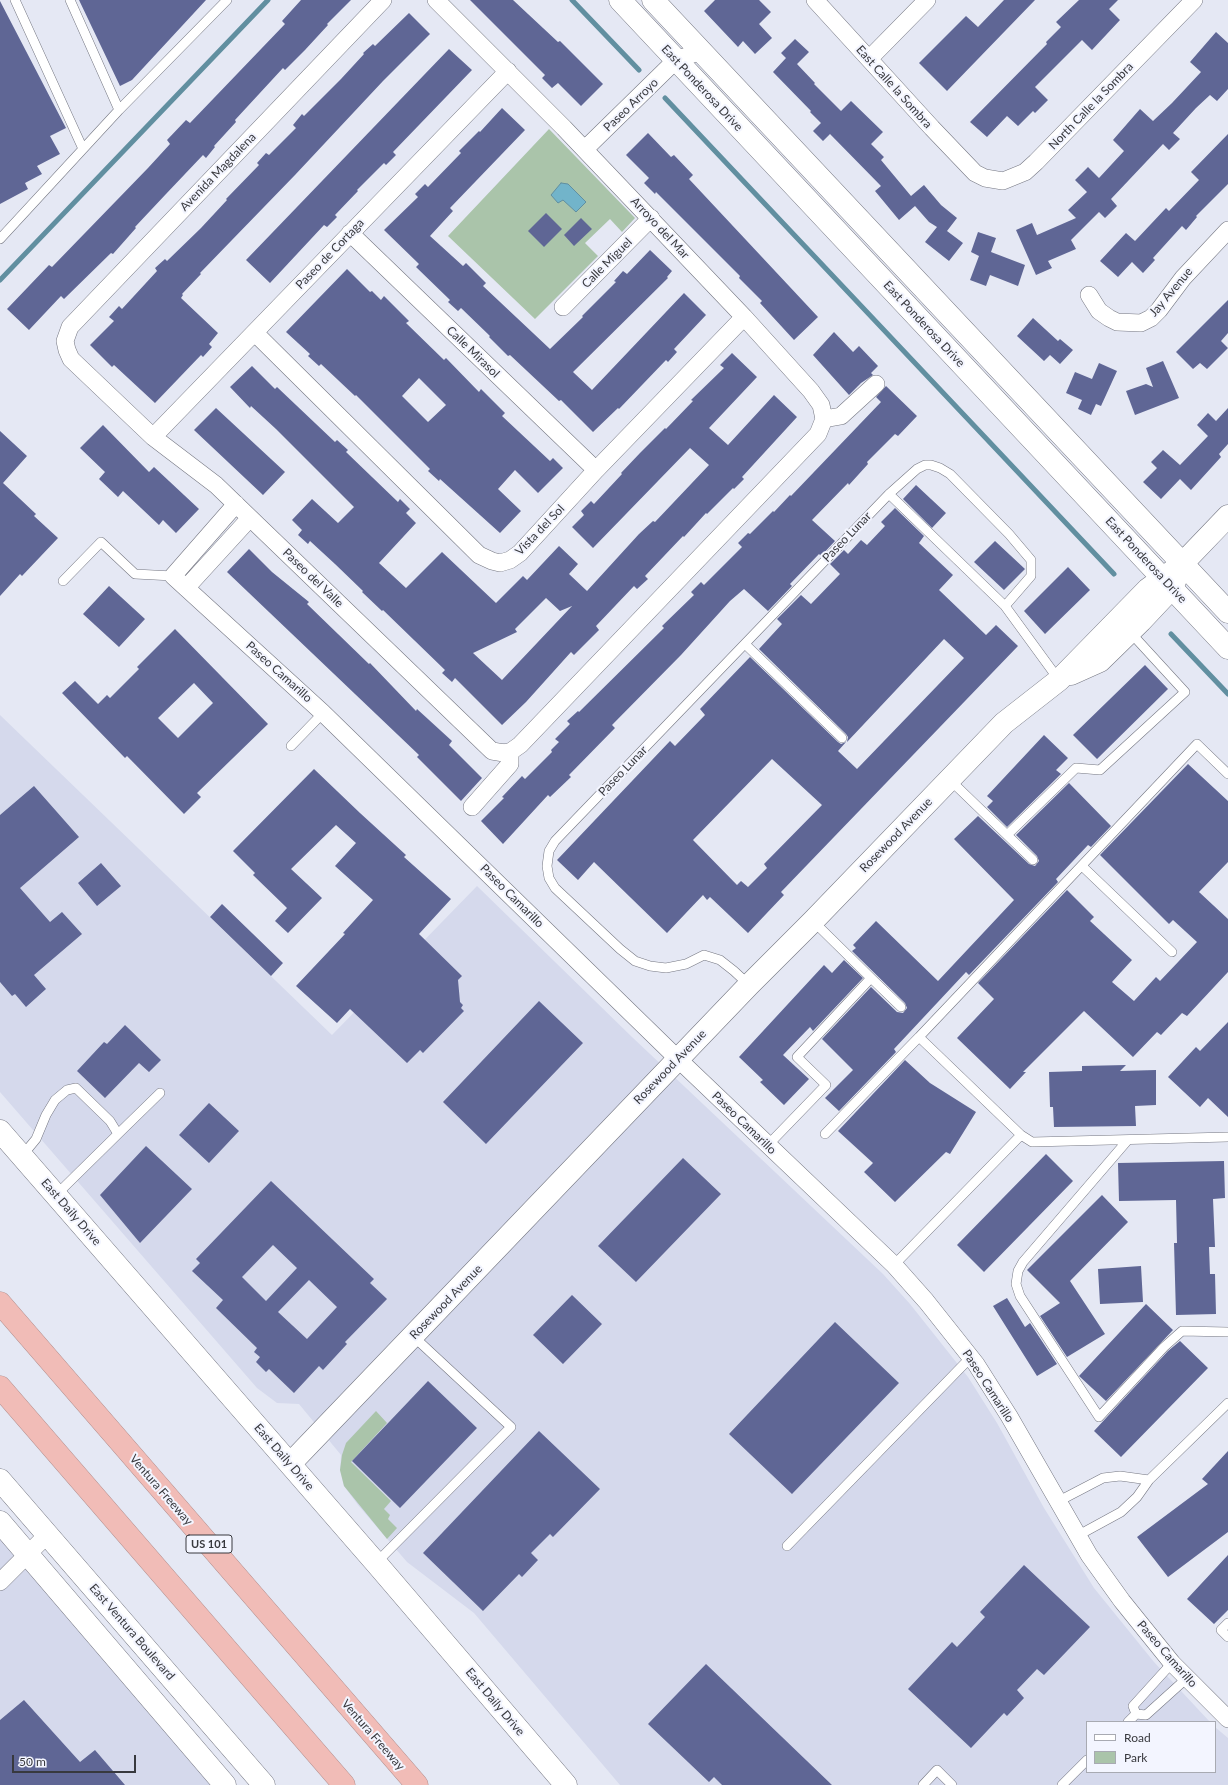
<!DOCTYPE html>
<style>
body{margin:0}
#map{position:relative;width:1228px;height:1785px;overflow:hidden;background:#e5e8f4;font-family:Lato,sans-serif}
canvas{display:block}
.legend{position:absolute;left:1086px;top:1721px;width:130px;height:52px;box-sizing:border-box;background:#f3f5ff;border:1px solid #a8aab2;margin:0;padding:5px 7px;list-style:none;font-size:12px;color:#38393e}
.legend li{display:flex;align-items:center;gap:8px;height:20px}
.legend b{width:20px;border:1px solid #a8aab2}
.scale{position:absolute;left:12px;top:1755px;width:124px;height:18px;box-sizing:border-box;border:2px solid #38393e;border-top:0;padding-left:5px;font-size:12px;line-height:14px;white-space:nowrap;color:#38393e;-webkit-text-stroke:3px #f3f5ff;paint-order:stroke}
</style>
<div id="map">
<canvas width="1228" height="1785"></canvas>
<ul class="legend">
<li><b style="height:5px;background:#fff"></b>Road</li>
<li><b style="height:11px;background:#aac4aa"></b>Park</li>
</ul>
<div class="scale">50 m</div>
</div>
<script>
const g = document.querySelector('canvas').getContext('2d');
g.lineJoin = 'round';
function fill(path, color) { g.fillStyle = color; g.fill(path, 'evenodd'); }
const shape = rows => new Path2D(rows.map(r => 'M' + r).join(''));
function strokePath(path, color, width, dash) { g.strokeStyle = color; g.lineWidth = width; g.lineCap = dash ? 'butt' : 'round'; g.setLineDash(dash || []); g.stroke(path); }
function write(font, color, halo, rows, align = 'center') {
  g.font = font + ' Lato,sans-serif'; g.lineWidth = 4; g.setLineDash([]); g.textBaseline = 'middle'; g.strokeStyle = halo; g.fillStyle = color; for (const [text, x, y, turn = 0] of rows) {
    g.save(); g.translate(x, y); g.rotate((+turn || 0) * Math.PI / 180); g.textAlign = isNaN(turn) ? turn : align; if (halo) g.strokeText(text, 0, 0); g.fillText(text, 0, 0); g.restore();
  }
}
fill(shape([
 [0,715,332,1035,477,886,632,1037,883,1274,910,1304,968,1377,997,1423,1044,1508,1094,1588,1154,1662,1210,1722,1087,1722,1087,1772,1215,1772,1215,1727,1228,1738,1228,1785,620,1785,474,1613,407,1562,358,1505,344,1486,340,1470,341,1455,299,1404,277,1403,257,1388,0,1092],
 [0,1537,215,1785,0,1785]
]), '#d5d9ec');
fill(shape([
 [549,129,635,218,622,232,610,219,585,243,598,256,535,319,448,236],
 [376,1411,387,1423,351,1462,391,1501,384,1509,390,1515,388,1519,397,1528,387,1539,344,1486,340,1470,342,1455,346,1443]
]), '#aac4aa');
const water = shape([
 [561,183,568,184,586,202,576,212,563,200,558,203,551,195,561,183]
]);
fill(water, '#72b4ca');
strokePath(water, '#618fa0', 1);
strokePath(shape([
 [572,0,639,70],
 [665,98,1114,574],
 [0,280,268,0],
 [1171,634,1228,694]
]), '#618fa0', 5);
fill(shape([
 [79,0,206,0,132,80,120,86],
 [301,0,351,0,327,24,328,25,305,50,285,70,283,68,235,120,236,122,214,146,215,147,206,158,203,155,166,194,135,227,136,228,113,254,111,253,64,299,61,296,29,330,7,309,49,265,52,267,148,168,170,144,167,140,186,120,190,123,285,24,282,21],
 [470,0,513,0,558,42,560,41,603,84,581,106,558,83,552,88,542,78,545,75],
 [715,0,759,0,771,12,759,24,772,38,755,54,743,41,738,47,704,11],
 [1004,0,1035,0,947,91,919,63,966,16,978,27],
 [1079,0,1118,0,1109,9,1120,20,1092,50,1082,40,1035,87,1048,100,1035,113,1033,111,1018,126,1007,116,987,137,970,122,1047,44,1046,42,1061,27,1056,22],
 [0,1,66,128,50,136,60,154,37,166,42,174,25,183,28,189,0,204],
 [409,13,430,34,383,81,295,175,200,273,201,274,182,294,183,295,181,298,218,333,209,344,212,347,203,357,201,355,155,403,114,365,112,367,90,345,114,321,109,317,119,306,122,309,157,271,155,268,165,259,167,261,201,228,227,200,226,199,259,165,257,163,266,153,269,155,296,128,293,125,302,114,304,116,341,79,364,54,363,53,373,44,375,46],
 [1216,32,1228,43,1228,89,1217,101,1210,95,1196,108,1173,133,1180,139,1169,150,1163,144,1111,199,1117,206,1105,218,1099,212,1071,240,1076,249,1048,261,1052,268,1036,275,1016,230,1032,223,1037,235,1076,218,1068,210,1087,192,1075,180,1088,167,1099,178,1124,151,1113,140,1140,109,1153,121,1172,103,1201,72,1190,62],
 [795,39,809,52,797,64,815,83,814,84,841,111,851,101,883,132,871,144,884,157,881,160,911,196,924,185,941,205,957,218,947,231,963,243,949,261,925,242,937,227,929,222,915,206,899,220,875,191,881,186,830,134,823,141,813,131,821,123,810,112,811,111,773,72,786,58,781,53],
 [449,49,472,70,393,152,396,155,386,165,384,163,357,190,358,191,335,215,337,217,327,227,324,225,270,283,246,260],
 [502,108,525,130,450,208,453,211,430,236,463,266,466,263,486,283,483,286,550,349,583,317,582,316,616,282,614,281,623,271,627,274,650,250,672,271,667,277,668,278,573,372,592,390,684,293,706,315,674,349,677,352,668,362,666,360,619,409,618,408,593,432,561,400,559,401,510,355,508,356,489,337,490,336,461,308,458,311,448,302,450,300,416,267,419,264,384,230,418,197,415,194,425,184,428,187,461,153,459,151,479,131,480,132],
 [648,133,671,157,674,155,693,175,689,179,818,317,794,340,760,303,762,301,739,278,740,276,656,192,655,194,644,183,649,178,626,155],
 [1228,134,1228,184,1196,216,1197,217,1186,230,1182,226,1153,258,1155,260,1143,273,1132,262,1118,277,1100,261,1126,233,1135,241,1166,208,1169,211,1199,180,1191,172],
 [546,213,562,229,544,247,528,231],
 [581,218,592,229,574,246,564,235],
 [978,232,996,238,991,252,1025,265,1018,286,990,275,986,286,970,280,979,256,971,252],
 [347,269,370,292,372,291,381,300,384,296,409,321,406,323,444,360,446,358,479,392,481,389,505,413,502,416,550,461,553,458,563,468,538,493,515,470,498,489,521,511,500,533,440,479,439,481,428,471,430,469,356,395,355,396,321,364,319,366,308,356,310,354,286,332],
 [419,378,446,405,428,422,402,396],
 [1228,300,1228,333,1221,341,1228,348,1207,369,1200,363,1193,369,1176,352],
 [1033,318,1058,341,1060,339,1073,350,1060,364,1050,355,1044,361,1017,336],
 [834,332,853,352,859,346,878,366,871,373,873,375,861,383,849,395,813,355],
 [732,353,757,377,709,428,728,445,774,395,797,417,742,477,744,479,734,489,733,488,707,514,706,513,684,537,683,536,645,576,648,579,637,589,634,586,596,626,599,630,574,655,571,652,526,702,502,725,455,678,452,682,442,673,445,670,383,610,382,611,362,592,363,591,335,564,310,541,308,544,298,535,302,530,292,520,312,499,338,523,354,507,276,429,251,406,250,408,230,387,252,366,275,389,277,387,335,442,337,440,348,450,346,452,398,502,400,499,410,509,406,513,416,523,379,563,406,588,442,552,496,603,523,576,527,580,559,546,578,564,569,574,587,591,639,534,653,521,655,522,709,465,690,448,593,548,572,527,584,515,581,511,591,501,594,504,622,474,621,473,640,453,665,428,666,429,693,401,691,400,724,368,720,365],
 [546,598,560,611,572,606,502,680,473,653,517,632,515,629],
 [1163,361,1179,398,1135,415,1126,391,1146,384,1153,387,1146,368],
 [1099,363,1117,371,1101,406,1096,404,1091,415,1078,409,1082,400,1066,393,1075,372,1092,379],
 [886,386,917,416,898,436,895,434,867,462,868,464,849,485,848,483,812,520,835,541,821,556,819,554,790,584,792,586,768,611,744,589,730,601,681,655,612,725,615,728,569,775,571,777,550,797,548,795,503,844,481,821,504,798,502,797,522,776,525,779,552,752,551,750,559,742,555,739,570,724,567,721,578,711,579,712,664,628,662,626,694,595,691,592,701,582,704,585,742,547,738,543,748,533,750,534,773,511,774,512,790,495,791,496,881,402,876,397],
 [216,408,285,472,263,495,194,430],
 [1228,408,1228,444,1219,454,1221,457,1191,490,1180,479,1161,499,1143,482,1157,468,1151,462,1163,450,1180,465,1208,436,1197,425,1208,413,1216,421],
 [103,425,149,472,154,467,199,509,176,533,163,520,159,525,123,491,118,497,99,479,105,472,80,448],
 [0,431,27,456,3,483,36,514,34,516,58,538,22,576,20,574,0,596],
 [916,485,946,513,932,528,903,499],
 [895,508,924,536,919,543,953,575,939,590,986,635,996,625,1018,646,781,892,784,895,748,933,710,897,707,900,703,895,667,933,594,862,578,880,557,860,670,741,675,746,705,715,700,709,750,657,838,742,841,744,846,742,838,751,857,769,964,658,944,639,847,742,848,737,846,734,759,649,782,624,777,619,801,595,811,604,840,574,830,564,844,550,848,554,861,540,867,545,885,526,881,522],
 [772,759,822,805,764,864,767,868,748,887,741,881,737,885,693,840],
 [995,541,1025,569,1004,590,974,562],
 [249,549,272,572,309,602,307,604,369,664,370,663,416,711,417,709,452,741,449,745,482,778,461,801,417,757,419,755,227,572],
 [1068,567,1090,590,1045,634,1024,611],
 [109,586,145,619,119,647,83,614],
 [175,629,268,724,197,793,201,797,184,814,127,756,125,758,62,693,75,681,98,704,107,695,110,698,139,669,137,667],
 [194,683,213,703,178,738,158,718],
 [1145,665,1168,689,1097,759,1073,735],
 [1044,735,1068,758,1056,770,1061,774,1007,827,987,807,993,801,987,796],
 [1188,764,1228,801,1228,862,1199,892,1228,919,1228,972,1187,1016,1182,1013,1161,1035,1157,1032,1133,1057,1084,1011,1023,1072,1026,1072,1010,1089,957,1038,994,999,978,983,1067,890,1094,917,1090,921,1132,960,1112,982,1134,1001,1156,977,1160,981,1197,942,1173,920,1169,924,1100,855],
 [314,769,360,813,406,855,404,857,451,899,419,934,462,976,458,980,460,1002,463,1005,461,1008,464,1011,423,1053,420,1050,407,1063,350,1009,337,1023,296,986,345,934,343,933,373,900,335,866,356,843,336,825,291,869,322,898,288,933,275,921,287,908,253,875,255,873,233,851],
 [1069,783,1111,826,1091,847,1088,845,1056,879,1058,882,969,975,966,972,894,1049,896,1052,839,1111,825,1098,853,1070,822,1039,871,987,897,1012,903,1013,907,1008,905,1003,852,951,856,948,853,945,876,921,938,981,1014,900,954,839,978,816,1029,864,1035,866,1039,861,1037,856,1016,835],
 [34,786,79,837,20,888,50,922,62,912,82,934,34,975,46,989,26,1007,15,994,12,996,0,982,0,815],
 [101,863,121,886,97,906,78,883],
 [222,904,283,963,271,976,210,917],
 [844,960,863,978,813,1031,810,1027,783,1055,809,1079,784,1105,760,1082,763,1080,739,1057,824,965,832,973],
 [539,1001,583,1043,486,1144,443,1102],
 [1228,1022,1228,1117,1208,1098,1200,1107,1168,1077,1196,1047,1200,1051],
 [125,1025,161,1060,149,1072,139,1063,105,1098,77,1071,104,1042,107,1044],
 [905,1060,930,1083,976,1112,950,1154,946,1152,895,1202,864,1172,873,1163,838,1131],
 [1126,1065,1120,1071,1156,1070,1156,1105,1135,1106,1136,1126,1054,1127,1053,1107,1050,1107,1049,1072,1082,1071,1082,1066],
 [209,1103,239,1131,209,1163,179,1135],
 [146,1146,192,1189,140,1243,100,1195],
 [1046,1154,1073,1181,984,1272,957,1245],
 [683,1158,721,1194,636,1282,598,1246],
 [1224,1161,1225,1198,1213,1199,1215,1247,1209,1247,1210,1274,1215,1274,1216,1314,1176,1315,1174,1243,1177,1243,1176,1200,1119,1201,1118,1163],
 [271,1181,374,1279,370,1283,387,1299,345,1342,347,1344,323,1370,319,1366,294,1393,269,1369,266,1372,256,1362,260,1357,254,1352,257,1348,216,1308,223,1300,192,1271,200,1263,196,1259],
 [273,1245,297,1268,266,1301,242,1277],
 [309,1280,337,1307,307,1339,278,1312],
 [1102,1195,1128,1222,1070,1281,1105,1334,1067,1357,1040,1316,1060,1303,1027,1270],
 [1141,1266,1143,1302,1100,1304,1098,1269],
 [572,1295,602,1324,563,1364,533,1335],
 [1007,1298,1025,1327,1030,1323,1057,1364,1037,1376,993,1306],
 [1146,1304,1173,1330,1106,1401,1079,1376],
 [835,1322,899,1383,792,1494,729,1434],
 [1180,1341,1208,1368,1121,1457,1094,1431,1168,1351],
 [428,1381,477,1428,400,1508,352,1461],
 [539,1431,600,1489,553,1537,550,1534,531,1553,538,1560,522,1577,519,1574,483,1611,423,1553],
 [1228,1451,1228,1532,1168,1577,1137,1537,1208,1484,1202,1479],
 [1228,1555,1228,1610,1214,1624,1187,1599],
 [1024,1565,1090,1627,1044,1675,1037,1669,1017,1690,1024,1698,1007,1716,1004,1713,971,1748,908,1689,952,1642,957,1647,985,1617,980,1612],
 [706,1664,832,1785,722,1785,714,1777,709,1782,648,1724],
 [24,1700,80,1762,95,1750,125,1785,0,1785,0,1720]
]), '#5f6695');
const service = shape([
 [15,0,83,149,119,110,70,0],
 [119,110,227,0],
 [0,239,83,149],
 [889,494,1005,606,1059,680],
 [63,581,101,542,135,574,173,576],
 [745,644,842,738],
 [291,746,323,713],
 [949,779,1033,860],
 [1007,835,1076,768,1100,770,1185,692,1130,632],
 [1082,866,1172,952],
 [871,978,901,1007],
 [749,985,734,971,720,960,704,955,686,964,666,968,650,966,635,961,620,949,555,888,549,878,547,866,549,851,555,841,889,494,917,469,925,465,931,465,940,468,950,474,1009,534,1031,560,1031,576,1005,606],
 [919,1037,1197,744,1228,774],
 [118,1134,160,1093],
 [825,1134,919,1037,1021,1135,1032,1142,1228,1137],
 [1127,1141,1023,1262,1018,1271,1016,1284,1020,1296,1099,1417,1164,1347,1182,1331,1228,1332],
 [768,1145,826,1085,797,1057,871,978,813,921],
 [22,1156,36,1139,46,1115,55,1100,67,1090,76,1088,110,1121,118,1134,56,1195],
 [894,1265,1021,1135],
 [1057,1502,1103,1478,1120,1476,1149,1480],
 [1077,1536,1121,1512,1137,1497,1149,1480,1228,1403],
 [787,1546,971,1357],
 [376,1563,511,1427,413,1336],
 [1228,1623,1221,1630,1228,1637],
 [1172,1663,1133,1706,1136,1714,1146,1715,1187,1678],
 [1128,1722,1136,1714],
 [923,1785,937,1770,952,1785],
 [1062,1785,1087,1760]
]);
const minor = shape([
 [383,0,70,327,65,341,67,350,71,359,153,437,216,485,492,751,504,753,510,752,520,745,818,434,824,419],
 [436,0,564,128,744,317,811,391,821,405,824,419],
 [815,0,932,128,975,173,985,178,1003,181,1025,172,1036,162,1194,0],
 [869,59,927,0],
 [585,149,676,60,701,51],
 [350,233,596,470],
 [1089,295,1099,311,1109,318,1117,322,1141,323,1151,318,1159,310,1183,278,1228,230],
 [563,307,651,218],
 [255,333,479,555,492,561,500,563,510,560,520,553,596,470,744,317],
 [824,419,841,416,876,384],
 [153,437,508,71],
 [236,504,173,576,323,713,678,1059,894,1265,926,1301,976,1364,1009,1416,1089,1555,1122,1601,1172,1663,1228,1719],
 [186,588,250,518],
 [472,807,510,764,510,752],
 [0,1582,47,1535]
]);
const secondary = shape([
 [620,0,1228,648],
 [653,0,1228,612],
 [1071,674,1100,661,1141,621,1172,588,1178,574],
 [0,1131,376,1563,566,1785],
 [290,1464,749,985,813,921,1004,723,1059,680,1148,589,1182,564,1228,516],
 [0,1480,264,1785],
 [0,1522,225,1785]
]);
const motorway = shape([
 [0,1303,417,1785],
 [0,1387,344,1785]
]);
strokePath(service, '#757782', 10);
strokePath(minor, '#757782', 18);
strokePath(secondary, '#757782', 23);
strokePath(motorway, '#b08e8d', 23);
strokePath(service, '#fff', 9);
strokePath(minor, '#fff', 17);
strokePath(secondary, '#fff', 22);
strokePath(motorway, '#f1bcb7', 22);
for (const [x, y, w] of [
 [209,1544,46]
]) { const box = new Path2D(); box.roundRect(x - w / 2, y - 9, w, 18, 3); g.fillStyle = '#f3f5ff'; g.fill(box); strokePath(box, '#38393e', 1); }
write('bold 11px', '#38393e', null, [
 ["US 101",209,1544]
]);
write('12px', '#38393e', '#f3f5ff', [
 ["East Calle la Sombra",894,87,48],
 ["East Ponderosa Drive",702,88,47],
 ["Paseo Arroyo",631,105,-44],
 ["North Calle la Sombra",1091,106,-46],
 ["Avenida Magdalena",218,172,-46],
 ["Arroyo del Mar",660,228,47],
 ["Paseo de Cortaga",330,254,-46],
 ["Calle Miguel",607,263,-45],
 ["Jay Avenue",1171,292,-50],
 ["East Ponderosa Drive",924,324,47],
 ["Calle Mirasol",473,352,44],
 ["Vista del Sol",540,530,-46],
 ["Paseo Lunar",847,537,-46],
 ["East Ponderosa Drive",1146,560,47],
 ["Paseo del Valle",313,578,44],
 ["Paseo Camarillo",279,672,42],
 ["Paseo Lunar",623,771,-46],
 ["Rosewood Avenue",896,835,-46],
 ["Paseo Camarillo",512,896,45],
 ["Rosewood Avenue",670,1067,-46],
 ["Paseo Camarillo",744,1123,44],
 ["East Daily Drive",71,1212,49],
 ["Rosewood Avenue",446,1302,-46],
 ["Paseo Camarillo",988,1386,57],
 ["East Daily Drive",284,1457,49],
 ["Ventura Freeway",161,1490,49],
 ["East Ventura Boulevard",132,1632,49],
 ["Paseo Camarillo",1167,1654,49],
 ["East Daily Drive",495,1702,50],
 ["Ventura Freeway",373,1735,49]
]);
</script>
